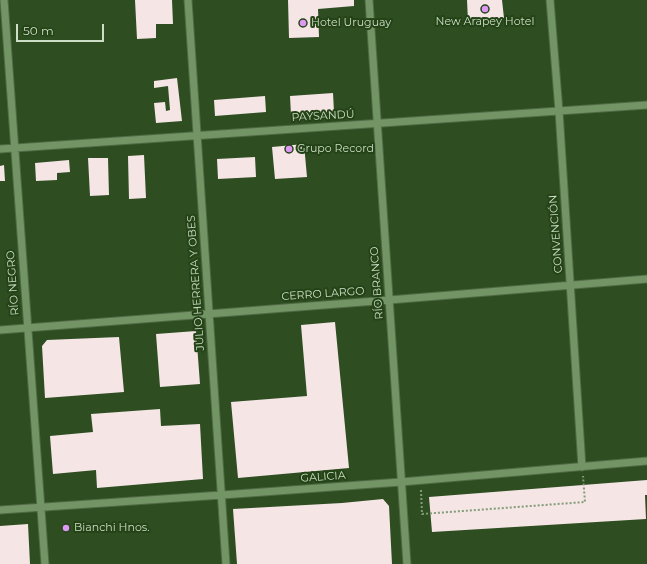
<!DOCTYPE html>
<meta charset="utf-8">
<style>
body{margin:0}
#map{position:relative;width:647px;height:564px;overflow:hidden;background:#2e4e22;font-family:Montserrat,sans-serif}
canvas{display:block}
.scale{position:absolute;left:16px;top:24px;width:88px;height:18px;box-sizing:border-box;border:2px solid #ccdec5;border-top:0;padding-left:5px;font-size:12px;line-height:14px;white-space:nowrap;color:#ccdec5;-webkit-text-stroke:3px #244317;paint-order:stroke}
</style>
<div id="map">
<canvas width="647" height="564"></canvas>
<div class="scale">50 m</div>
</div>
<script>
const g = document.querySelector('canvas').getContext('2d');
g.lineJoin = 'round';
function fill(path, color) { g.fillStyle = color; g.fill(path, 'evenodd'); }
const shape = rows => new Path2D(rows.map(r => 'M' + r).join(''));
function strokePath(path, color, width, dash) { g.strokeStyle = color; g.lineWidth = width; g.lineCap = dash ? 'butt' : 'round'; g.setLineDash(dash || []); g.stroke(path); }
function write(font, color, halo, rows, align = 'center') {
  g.font = font + ' Montserrat,sans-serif'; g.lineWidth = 4; g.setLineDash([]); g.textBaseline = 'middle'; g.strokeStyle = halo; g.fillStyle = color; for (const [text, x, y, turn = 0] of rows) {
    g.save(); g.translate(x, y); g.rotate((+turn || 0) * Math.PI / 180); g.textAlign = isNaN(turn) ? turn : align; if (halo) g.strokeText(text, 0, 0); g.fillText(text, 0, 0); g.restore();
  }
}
fill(shape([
 [135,0,172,0,173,24,156,24,156,38,137,39],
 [288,0,354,0,354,6,318,9,319,37,289,38],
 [467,0,502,0,504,18,468,21],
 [177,78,182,121,156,123,154,103,165,102,166,111,170,110,168,86,154,88,154,81],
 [333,93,334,112,291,115,290,96],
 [265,96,266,112,215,116,214,100],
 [304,144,307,177,275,179,272,147],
 [144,155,146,198,129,199,128,156],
 [255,157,256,177,218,179,217,159],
 [88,158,108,158,109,195,90,196],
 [69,160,70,172,57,173,57,180,36,181,35,163],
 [4,165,5,181,0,181,0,166],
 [335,322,349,468,238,478,231,402,307,396,301,325],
 [196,331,200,384,160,387,156,334],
 [119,337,124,392,45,398,42,346,47,340],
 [160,409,161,426,200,424,203,479,97,488,96,470,53,474,50,436,93,432,91,414],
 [647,480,647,495,645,495,646,519,432,532,429,497],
 [383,499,389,506,392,564,237,564,233,509,342,503],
 [28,524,30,564,0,564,0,526]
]), '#f5e5e5');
const minor = shape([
 [4,0,45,564],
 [188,0,226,564],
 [369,0,407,564],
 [550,0,559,111,582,467],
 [0,149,647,105],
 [0,330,389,300,647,279],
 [0,510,222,495,401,482,647,461]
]);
strokePath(minor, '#506a43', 9);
strokePath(shape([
 [421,490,422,514,585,502,583,476]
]), '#839c7a', 2, [2, 2]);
strokePath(minor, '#739566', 7);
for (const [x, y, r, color] of [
 [485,9,4,"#dd99f3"],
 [303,23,4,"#dd99f3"],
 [289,149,4,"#dd99f3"],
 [66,528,4,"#dd99f3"]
]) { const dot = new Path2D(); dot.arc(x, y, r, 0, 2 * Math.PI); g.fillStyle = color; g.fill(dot); strokePath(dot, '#244317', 1.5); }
write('11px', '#ccdec5', '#244317', [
 ["New Arapey Hotel",485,22,"center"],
 ["Hotel Uruguay",311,23],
 ["Grupo Record",297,149],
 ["Bianchi Hnos.",74,528]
], 'left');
write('11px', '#ccdec5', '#244317', [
 ["PAYSANDÚ",323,116,-3],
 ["CONVENCIÓN",556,234,-94],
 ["RÍO NEGRO",13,283,-94],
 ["JULIO HERRERA Y OBES",196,283,-94],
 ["RÍO BRANCO",377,283,-94],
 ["CERRO LARGO",323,294,-4],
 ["GALICIA",323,477,-4]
]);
</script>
